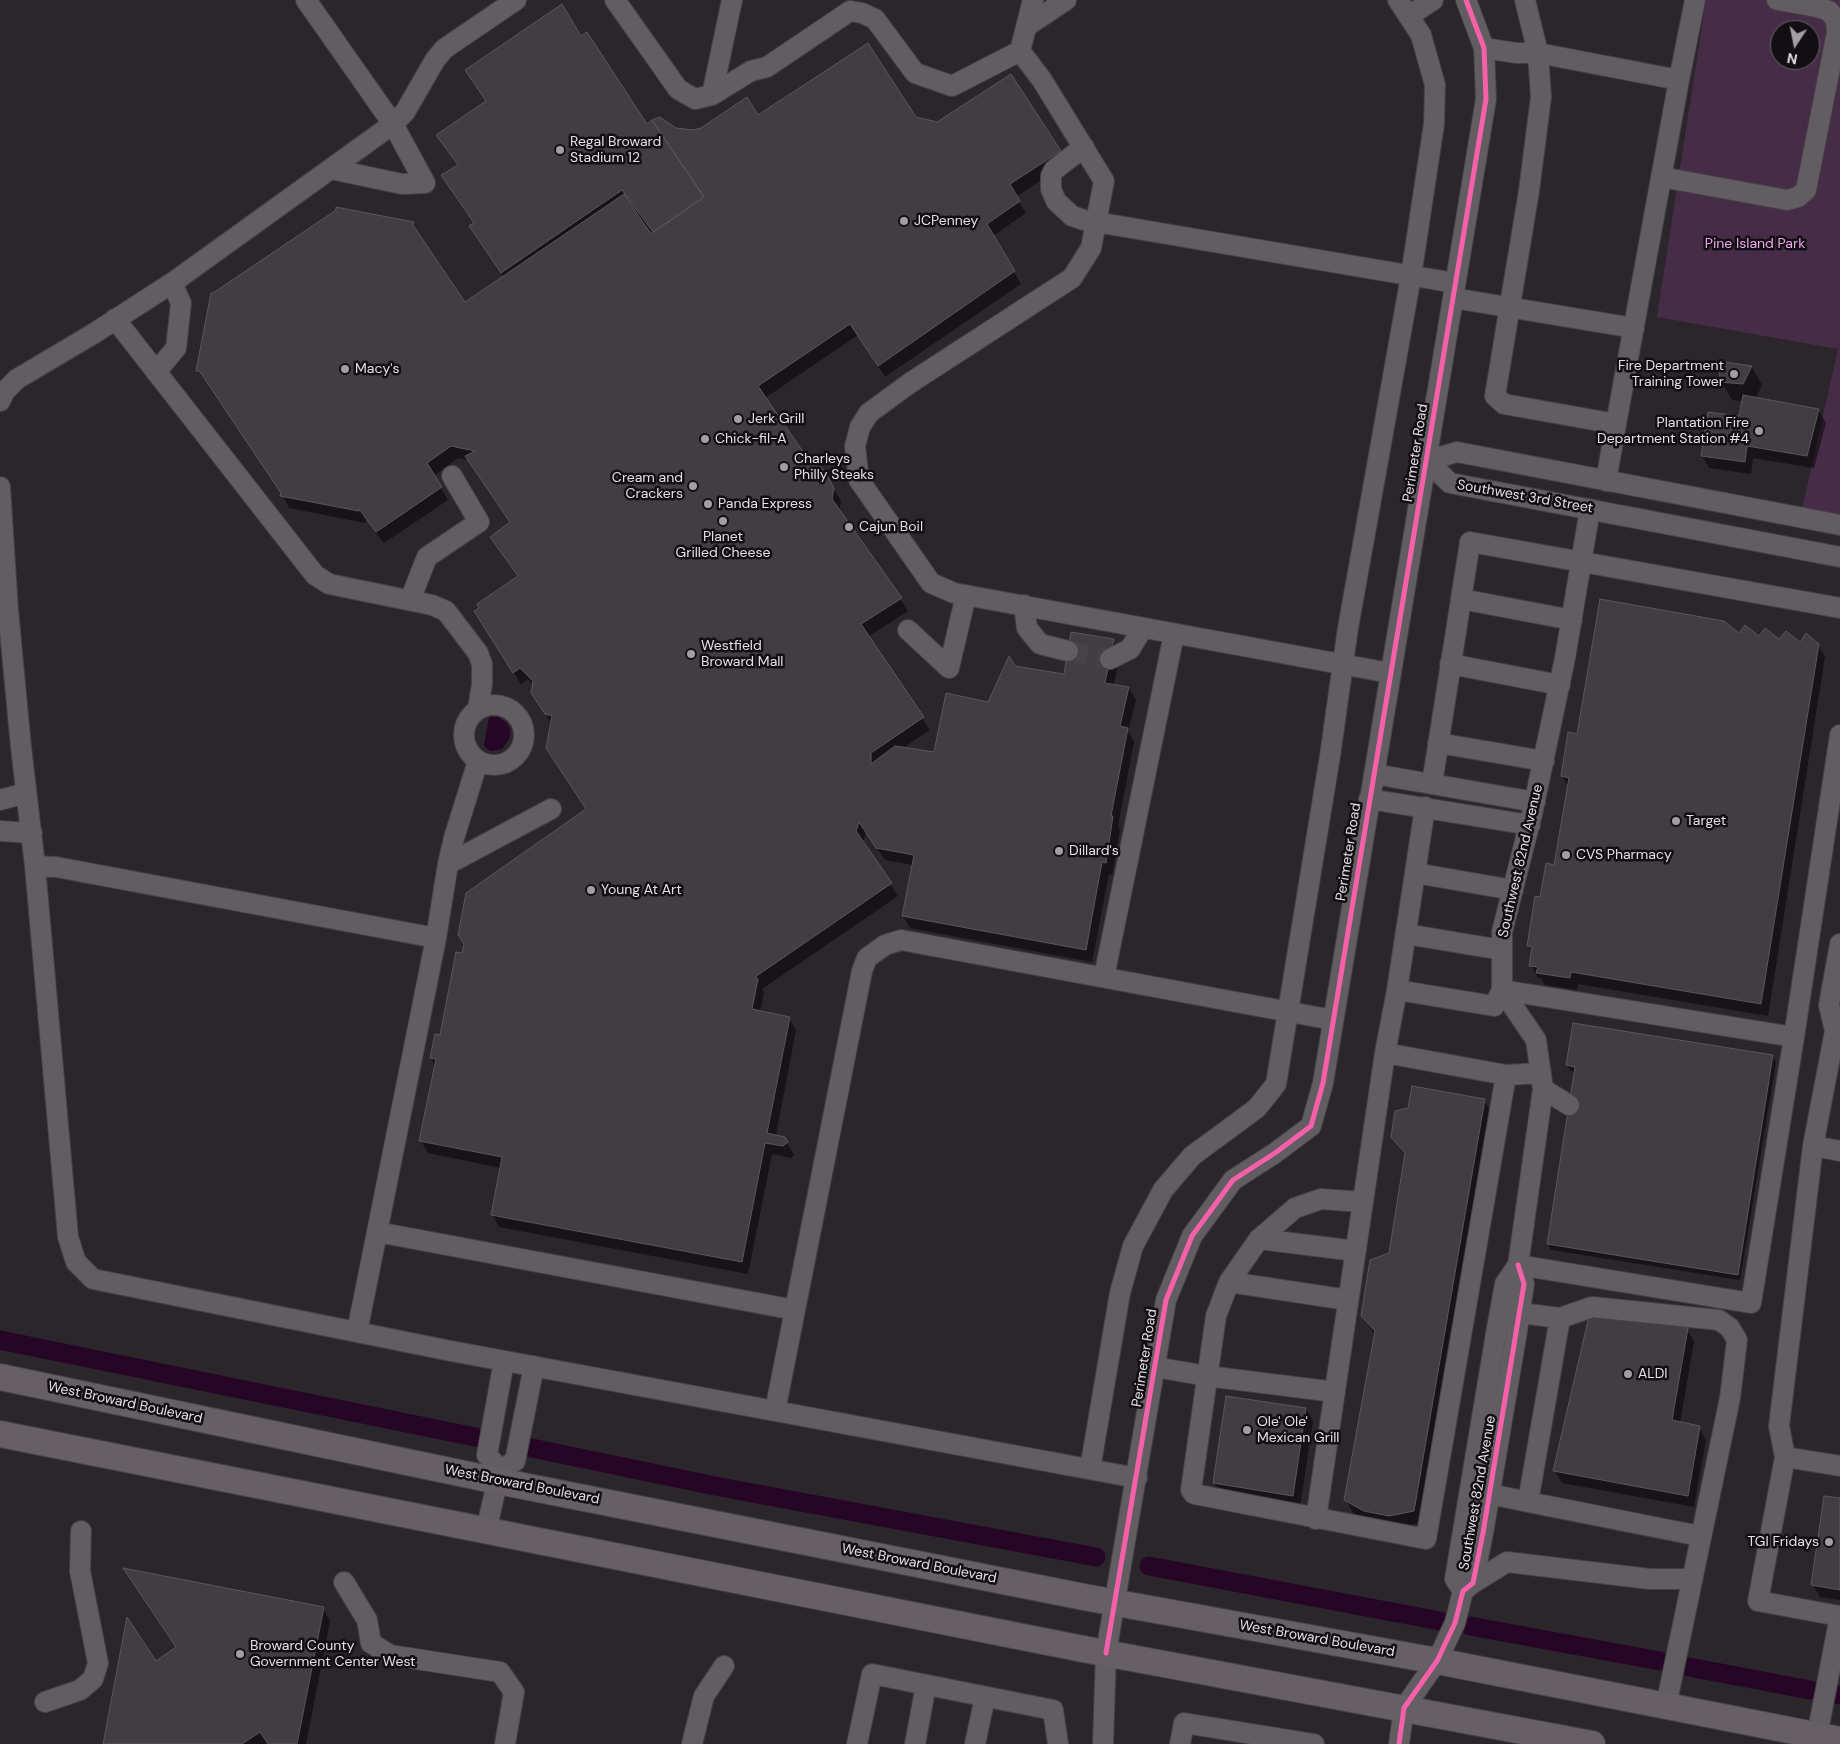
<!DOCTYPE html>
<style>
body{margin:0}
#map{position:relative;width:1840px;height:1744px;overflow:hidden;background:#2a262a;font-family:"DM Sans",sans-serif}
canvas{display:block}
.north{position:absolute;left:1770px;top:20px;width:50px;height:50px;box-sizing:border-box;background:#120f12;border:1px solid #666266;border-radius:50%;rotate:191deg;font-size:14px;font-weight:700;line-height:20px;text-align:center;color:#e4dfe4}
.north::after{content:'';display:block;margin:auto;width:18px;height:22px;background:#a39ea3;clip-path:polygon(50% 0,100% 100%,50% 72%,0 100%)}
</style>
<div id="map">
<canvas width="1840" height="1744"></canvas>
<div class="north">N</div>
</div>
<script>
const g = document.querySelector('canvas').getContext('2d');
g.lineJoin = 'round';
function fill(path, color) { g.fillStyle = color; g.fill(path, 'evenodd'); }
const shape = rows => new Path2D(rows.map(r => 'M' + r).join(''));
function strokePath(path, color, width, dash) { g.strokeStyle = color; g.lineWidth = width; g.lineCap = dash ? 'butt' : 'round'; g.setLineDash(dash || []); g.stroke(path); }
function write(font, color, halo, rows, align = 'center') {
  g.font = font + ' "DM Sans",sans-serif'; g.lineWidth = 5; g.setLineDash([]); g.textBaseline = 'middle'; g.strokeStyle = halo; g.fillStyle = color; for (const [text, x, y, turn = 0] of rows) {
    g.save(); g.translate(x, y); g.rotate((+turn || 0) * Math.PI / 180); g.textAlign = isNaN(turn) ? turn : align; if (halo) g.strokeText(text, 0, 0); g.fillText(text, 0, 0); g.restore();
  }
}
fill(shape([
 [1706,0,1840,0,1840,525,1800,518,1838,349,1657,317],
 [1780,30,1810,30,1810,60,1780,60]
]), '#472c47');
fill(shape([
 [489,717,498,717,506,722,510,729,510,737,502,749,490,751,484,746]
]), '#260527');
fill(shape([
 [581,38,647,126,693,131,758,117,915,118,1060,151,1067,163,1016,197,1026,213,993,236,1021,284,885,377,858,335,765,398,810,466,827,478,841,501,839,511,908,611,868,637,930,730,903,748,935,754,989,703,1015,667,1065,675,1113,640,1120,652,1114,686,1129,688,1136,700,1128,731,1134,742,1118,826,1120,830,1112,875,1109,874,1092,962,910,928,903,916,913,865,885,860,866,832,863,843,898,896,762,989,764,993,760,1012,789,1018,796,1030,776,1135,784,1138,794,1155,791,1158,772,1154,748,1274,499,1227,492,1214,501,1168,428,1153,421,1141,436,1067,431,1058,441,1037,463,955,587,810,552,724,539,705,533,685,528,679,521,684,483,623,518,577,491,538,511,523,468,460,458,458,434,476,448,500,384,543,366,519,365,523,289,508,282,494,197,370,413,223,420,237,465,303,504,277,477,239,470,227,475,224,442,176,458,166,438,136,487,102,473,82],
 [645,224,653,234,651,237,644,226],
 [1721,363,1752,367,1762,385,1756,398,1819,411,1826,423,1814,468,1753,458,1751,474,1709,468,1702,456,1740,418,1743,401,1732,400,1721,381],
 [1739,634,1779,641,1818,645,1825,657,1768,1016,1578,984,1577,990,1545,985,1541,978,1538,978,1531,966,1533,954,1528,946,1541,898,1555,866,1569,788,1562,776,1578,735],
 [1773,1057,1776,1062,1740,1280,1551,1250,1548,1244,1576,1072,1571,1071,1567,1065],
 [1484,1100,1491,1112,1421,1523,1397,1528,1372,1523,1353,1513,1346,1500,1375,1335,1362,1316,1390,1254,1406,1156,1392,1136],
 [1687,1329,1694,1342,1680,1423,1699,1428,1706,1440,1694,1507,1562,1483,1555,1471],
 [1306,1409,1313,1421,1300,1507,1221,1495,1214,1483],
 [1840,1500,1840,1600,1820,1597,1813,1585],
 [323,1608,330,1621,306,1744,104,1744,156,1663]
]), '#0007');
strokePath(shape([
 [0,1340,480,1438],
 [527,1447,715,1486,1096,1557],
 [1149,1566,1440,1621],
 [1470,1626,1660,1661],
 [1689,1667,1810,1690],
 [1839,1695,1840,1695]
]), '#260527', 19);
const building = shape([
 [562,4,581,36,587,32,647,124,652,120,704,197,653,232,622,190,501,273,469,226,474,223,441,175,458,165,436,135,486,101,465,70,562,4],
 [868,43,916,117,937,122,1011,74,1061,151,1010,184,1020,201,987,224,1015,271,878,366,850,324,758,386,808,459,807,464,821,467,828,477,834,488,832,499,902,598,861,624,924,717,871,753,871,764,895,746,934,752,946,693,988,702,1009,656,1015,666,1064,674,1071,632,1114,639,1105,683,1129,687,1120,726,1128,728,1111,816,1113,816,1106,863,1102,862,1086,950,902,916,914,855,876,848,859,822,856,831,892,883,755,977,758,979,752,1009,790,1017,767,1133,785,1137,788,1142,783,1146,765,1143,742,1262,491,1215,502,1157,419,1141,436,1059,430,1058,435,1034,440,1035,456,952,462,953,464,944,458,935,466,893,586,809,546,748,552,716,545,714,531,693,533,681,520,668,513,673,474,611,479,608,477,604,518,576,490,537,510,522,465,456,475,451,451,446,427,463,442,487,376,532,359,509,359,511,280,496,281,493,199,371,196,371,211,293,213,293,336,210,336,207,414,222,413,225,465,302,624,194,651,234,704,197,652,120,660,117,676,128,693,130,701,128,747,97,758,115,868,43],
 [1719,361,1752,366,1743,384,1720,382,1719,361],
 [1743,395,1819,409,1807,456,1747,446,1745,462,1701,456,1708,412,1739,416,1743,395],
 [1600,599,1724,621,1739,633,1745,625,1759,636,1765,628,1779,639,1786,631,1800,642,1806,633,1819,644,1761,1004,1571,972,1570,978,1536,973,1538,967,1529,966,1532,947,1527,946,1535,896,1540,897,1546,863,1554,865,1569,778,1561,776,1568,732,1577,734,1600,599],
 [1573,1023,1773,1055,1738,1275,1547,1244,1575,1067,1566,1065,1573,1023],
 [1412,1086,1485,1099,1414,1511,1389,1516,1364,1511,1344,1500,1375,1331,1361,1316,1370,1260,1389,1253,1405,1153,1391,1137,1395,1111,1408,1108,1412,1086],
 [1590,1312,1688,1328,1672,1420,1700,1426,1688,1496,1553,1471,1590,1312],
 [1226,1396,1306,1408,1293,1496,1213,1483,1226,1396],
 [1824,1496,1840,1498,1840,1590,1811,1585,1824,1496],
 [123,1568,324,1607,297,1744,268,1744,260,1732,242,1744,103,1744,127,1617,156,1661,176,1647,123,1568]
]);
fill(building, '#413e41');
strokePath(building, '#5a565a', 1);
strokePath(shape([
 [1068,651,1110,659]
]), '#464246', 20, [20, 10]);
const minor = shape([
 [306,0,393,124,425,183,402,184,331,169],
 [615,0,678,89,695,99,712,95,751,71,767,67,850,11,862,13,875,19,915,73,952,86,1020,51,1042,80,1104,181,1091,248,1072,278,910,383,869,413,860,427,855,446,859,480,931,583,954,593,1390,673],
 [1525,0,1538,53,1541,97,1529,191,1495,396,1504,404,1616,424,1679,80],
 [1409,16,1433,0],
 [1027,26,1066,0],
 [1484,48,1516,53,1538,53,1679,80,1695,0],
 [1020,51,1033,0],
 [712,95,732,0],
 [1084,147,1054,170,1051,176,1051,189,1056,201,1072,216,1084,220,1455,283],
 [1661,177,1787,200,1798,197,1806,190,1837,32,1836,20,1829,11,1817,7,1777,0],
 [1453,298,1634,328],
 [115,319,315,575,329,584,432,605,446,611,478,653,482,664,482,684,478,709],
 [156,372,176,348,181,303,172,283],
 [0,401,5,391,17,379,93,334,172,283,393,124,405,112,435,60,444,49,516,0],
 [1427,461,1450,483,1840,557],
 [1427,461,1457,452,1840,525],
 [1606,481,1616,424],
 [0,487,8,610,21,747,35,866,68,1237,76,1262,93,1279,451,1351,1137,1478],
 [1461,599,1572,620],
 [410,600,427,557,479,522,452,476],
 [1024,605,1027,628,1040,644,1068,651],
 [908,630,949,668,966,595],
 [1110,659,1130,649,1143,628],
 [1450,664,1560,685],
 '464 735a30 30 0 1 1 60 0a30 30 0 1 1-60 0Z',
 [1438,743,1544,761],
 [1374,774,1535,802],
 [1432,784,1470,542,1840,608],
 [1369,799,1530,825],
 [0,800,26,793],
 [0,831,32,833],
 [448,864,551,809],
 [35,866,56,867,436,938],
 [1415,873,1425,807],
 [1406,934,1502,950],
 [1104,977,1174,634],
 [1397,990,1415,873,1513,890],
 [1835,1031,1829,1005,1840,944],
 [1840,1032,1835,1031,1813,1146,1840,1151],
 [1385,1053,1397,990,1494,1006,1502,990,1794,1037],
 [1543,1089,1569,1105],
 [1813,1146,1779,1426,1785,1457,1758,1601,1839,1616],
 [1363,1202,1321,1199,1295,1208,1259,1239,1229,1282,1216,1316,1191,1490,1194,1494,1426,1539,1506,1075,1541,1073],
 [377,1232,795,1310],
 [1259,1239,1356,1251],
 [1518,1265,1751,1303,1794,1037,1840,735],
 [1229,1282,1348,1300],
 [1520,1313,1560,1318,1592,1307,1719,1320,1730,1328,1737,1340,1730,1398,1666,1706],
 [1560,1318,1528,1502,1700,1536],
 [357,1332,436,938,448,864,454,838,478,761],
 [1155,1367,1207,1376,1335,1392],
 [775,1411,862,971,867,958,885,945,901,940,1333,1020],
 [1785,1457,1840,1466],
 [1090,1469,1120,1293,1133,1246,1163,1190,1192,1156,1257,1108,1276,1084,1330,756,1348,628,1411,276,1434,124,1435,85,1421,35,1398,0],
 [500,1470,487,1455,504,1361],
 [1490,1494,1528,1502],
 [1316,1519,1385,1053,1506,1075],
 [486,1531,500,1470,515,1461,534,1366],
 [344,1582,367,1620,371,1643,390,1655,500,1672,514,1692,505,1744],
 [1473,1583,1507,1562,1650,1579,1692,1579],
 [1463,1591,1455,1579,1497,1328,1505,1284,1518,1265],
 [45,1702,80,1690,93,1679,98,1663,80,1571,81,1531],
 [1817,1736,1840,1616],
 [692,1744,704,1696,724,1666],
 [857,1744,872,1674,1053,1710,1058,1744],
 [915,1744,926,1685],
 [975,1744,985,1697],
 [1103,1744,1106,1653,1166,1300,1192,1236,1233,1180,1275,1153,1311,1126,1323,1083,1486,99,1484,48,1466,0],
 [1180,1744,1184,1723,1314,1744],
 [1399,1744,1404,1708,1437,1661,1455,1623,1463,1591,1473,1583,1483,1533,1517,1331,1524,1284,1518,1265,1543,1089,1536,1040,1502,990,1502,932,1532,814,1565,658,1590,509]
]);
const major = shape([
 [0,1377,498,1481,1084,1597,1437,1661,1840,1740],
 [0,1434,1078,1648,1592,1744]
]);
strokePath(minor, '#454145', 22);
strokePath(major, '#454145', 28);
strokePath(minor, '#615d61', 20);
strokePath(major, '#665f66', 26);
strokePath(shape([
 [1106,1653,1166,1300,1192,1236,1233,1180,1275,1153,1311,1126,1323,1083,1486,99,1484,48,1466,0],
 [1399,1744,1404,1708,1437,1661,1455,1623,1463,1591,1473,1583,1483,1533,1524,1284,1518,1265]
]), '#f560ab', 5);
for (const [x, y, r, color] of [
 [560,150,5,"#a39ea3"],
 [904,221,5,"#a39ea3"],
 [345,369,5,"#a39ea3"],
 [1734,374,5,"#a39ea3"],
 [738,419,5,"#a39ea3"],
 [1759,431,5,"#a39ea3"],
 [705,439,5,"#a39ea3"],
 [784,467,5,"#a39ea3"],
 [693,486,5,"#a39ea3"],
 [708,504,5,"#a39ea3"],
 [723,521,5,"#a39ea3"],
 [849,527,5,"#a39ea3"],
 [691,654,5,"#a39ea3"],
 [1676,821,5,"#a39ea3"],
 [1059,851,5,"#a39ea3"],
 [1566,855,5,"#a39ea3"],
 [591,890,5,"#a39ea3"],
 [1628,1374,5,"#a39ea3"],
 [1247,1430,5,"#a39ea3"],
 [1829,1542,5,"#a39ea3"],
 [240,1654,5,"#a39ea3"]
]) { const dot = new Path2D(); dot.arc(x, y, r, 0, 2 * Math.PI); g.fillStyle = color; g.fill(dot); strokePath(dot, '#120f12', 2); }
write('14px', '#e4dfe4', '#120f12', [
 ["Regal Broward",570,142],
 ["Stadium 12",570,158],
 ["JCPenney",914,221],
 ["Fire Department",1724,366,"right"],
 ["Training Tower",1724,382,"right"],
 ["Macy's",355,369],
 ["Jerk Grill",748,419],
 ["Plantation Fire",1749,423,"right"],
 ["Department Station #4",1749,439,"right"],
 ["Chick-fil-A",715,439],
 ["Charleys",794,459],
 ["Philly Steaks",794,475],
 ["Cream and",683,478,"right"],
 ["Crackers",683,494,"right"],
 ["Panda Express",718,504],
 ["Cajun Boil",859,527],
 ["Planet",723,537,"center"],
 ["Grilled Cheese",723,553,"center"],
 ["Westfield",701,646],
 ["Broward Mall",701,662],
 ["Target",1686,821],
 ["Dillard's",1069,851],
 ["CVS Pharmacy",1576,855],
 ["Young At Art",601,890],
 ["ALDI",1638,1374],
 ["Ole' Ole'",1257,1422],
 ["Mexican Grill",1257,1438],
 ["TGI Fridays",1819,1542,"right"],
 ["Broward County",250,1646],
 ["Government Center West",250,1662]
], 'left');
write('14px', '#f2a5f0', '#120f12', [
 ["Pine Island Park",1755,244]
]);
write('14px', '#e4dfe4', '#120f12', [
 ["Perimeter Road",1416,453,-81],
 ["Southwest 3rd Street",1525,497,10],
 ["Perimeter Road",1349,852,-81],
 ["Southwest 82nd Avenue",1521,861,-77],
 ["Perimeter Road",1145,1358,-81],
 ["West Broward Boulevard",125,1403,12],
 ["West Broward Boulevard",522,1485,11],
 ["Southwest 82nd Avenue",1478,1493,-80],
 ["West Broward Boulevard",919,1564,11],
 ["West Broward Boulevard",1317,1639,10]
]);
</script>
